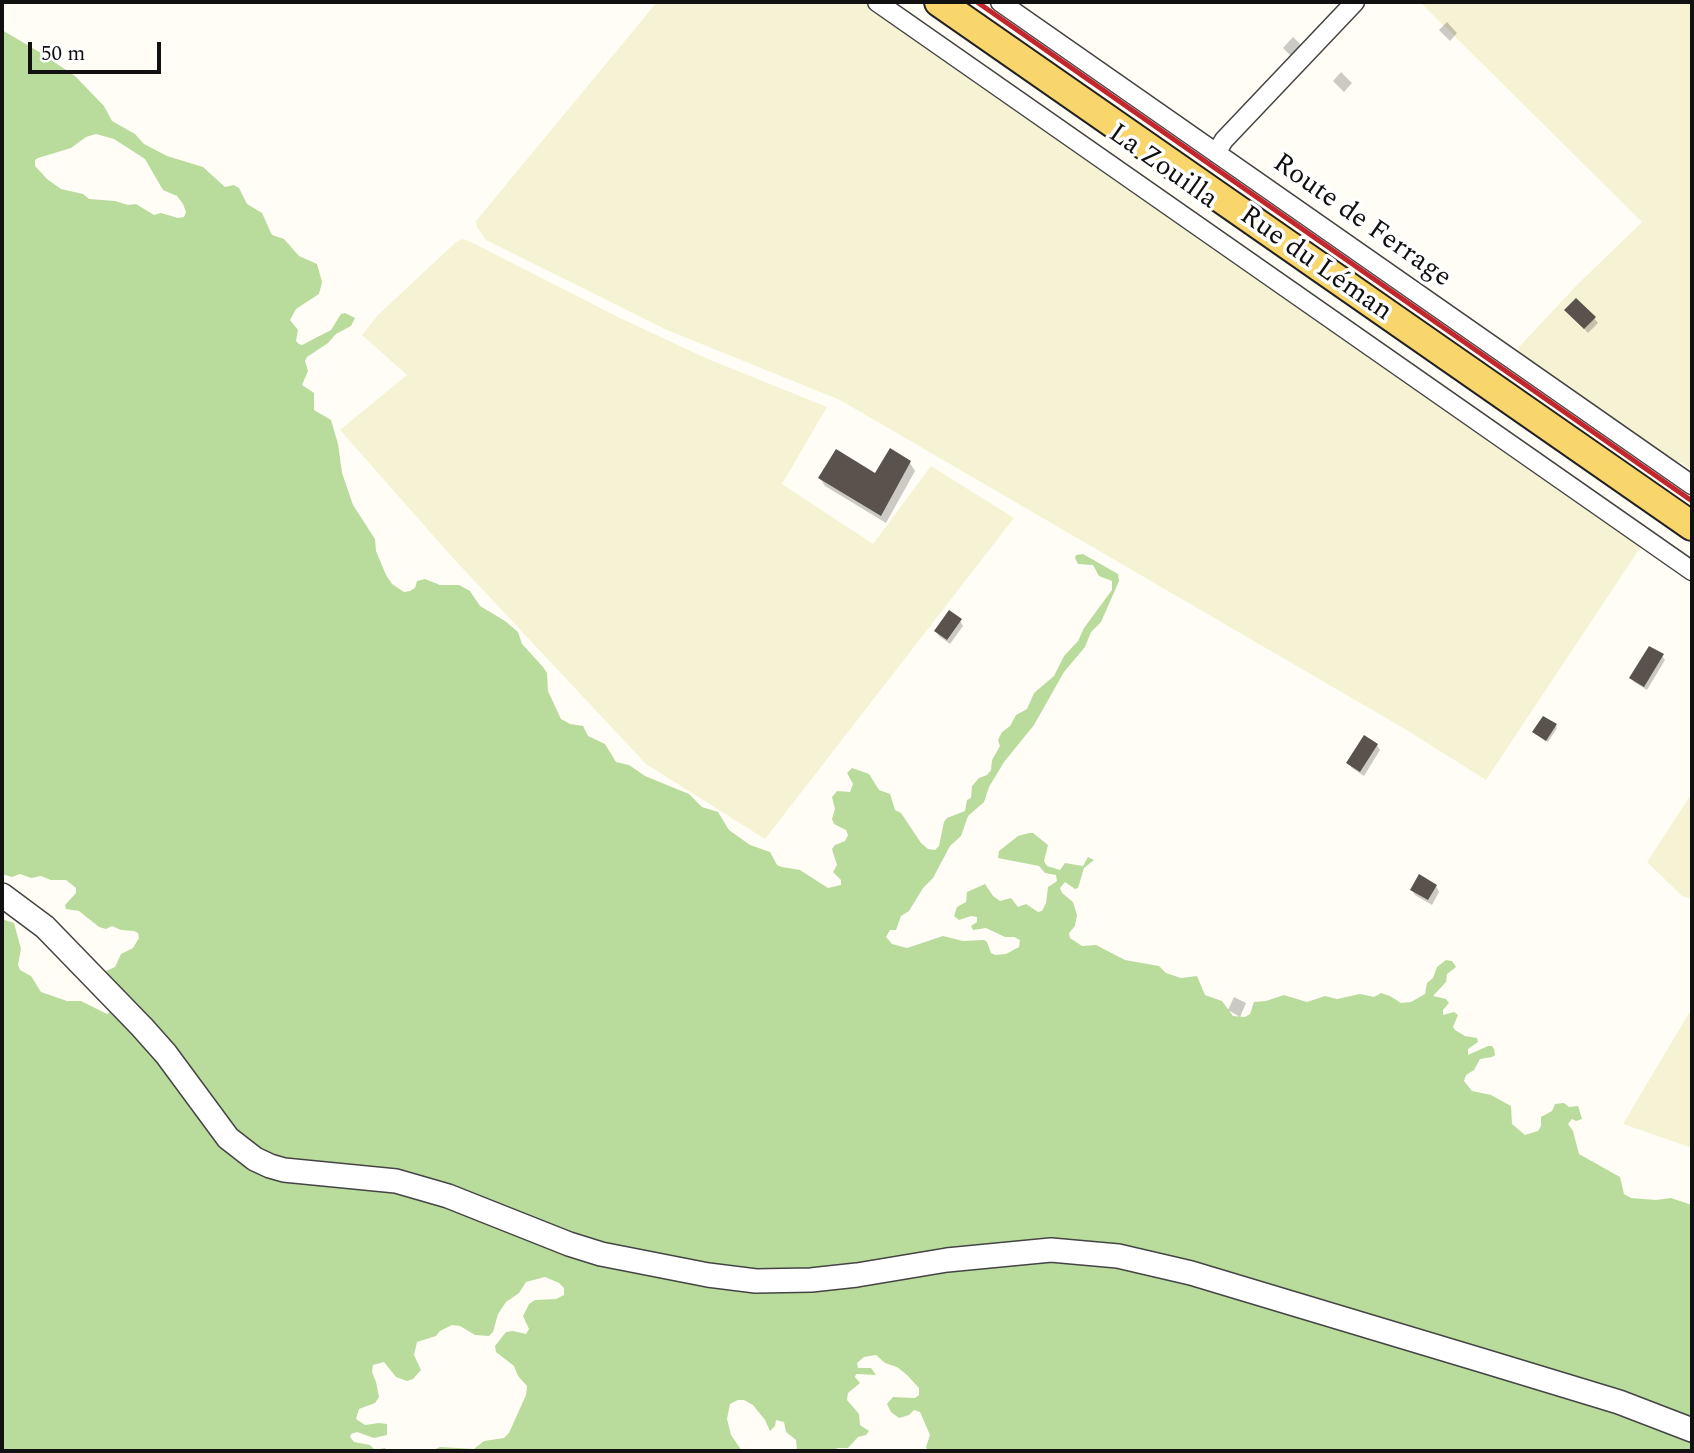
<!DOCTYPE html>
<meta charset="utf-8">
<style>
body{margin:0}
#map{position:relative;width:1694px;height:1453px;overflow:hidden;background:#fffdf5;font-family:Spectral,serif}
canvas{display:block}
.frame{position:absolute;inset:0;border:4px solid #111;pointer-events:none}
.scale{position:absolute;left:28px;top:42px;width:133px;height:32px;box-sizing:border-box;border:4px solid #111;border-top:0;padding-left:9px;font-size:21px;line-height:24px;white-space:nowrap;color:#111;-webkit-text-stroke:5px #fff;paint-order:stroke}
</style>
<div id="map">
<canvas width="1694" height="1453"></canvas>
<div class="frame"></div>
<div class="scale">50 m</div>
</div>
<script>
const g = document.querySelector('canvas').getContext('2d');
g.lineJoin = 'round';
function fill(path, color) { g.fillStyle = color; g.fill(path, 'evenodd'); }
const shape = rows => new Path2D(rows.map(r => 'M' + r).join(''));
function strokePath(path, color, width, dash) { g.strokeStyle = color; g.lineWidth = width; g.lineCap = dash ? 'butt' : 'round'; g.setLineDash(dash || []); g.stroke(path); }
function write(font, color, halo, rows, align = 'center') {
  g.font = font + ' Spectral,serif'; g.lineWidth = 7; g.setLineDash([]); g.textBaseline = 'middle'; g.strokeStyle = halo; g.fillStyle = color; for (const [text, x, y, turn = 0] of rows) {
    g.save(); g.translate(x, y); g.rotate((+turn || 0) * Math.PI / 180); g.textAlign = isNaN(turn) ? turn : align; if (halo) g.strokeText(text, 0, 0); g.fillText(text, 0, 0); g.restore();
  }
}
fill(shape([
 [657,2,869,2,1642,545,1486,780,1405,729,840,400,667,330,486,240,477,227,476,221],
 [1420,2,1692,2,1692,471,1682,463,1667,460,1519,356,1518,351,1520,346,1576,286,1642,222],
 [462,239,469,241,620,318,708,359,827,407,782,484,873,544,931,466,1014,518,765,839,646,764,453,558,340,430,407,375,362,335,378,315,456,242],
 [1692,793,1692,899,1682,896,1647,862],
 [1692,1008,1692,1148,1623,1124]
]), '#f6f3d4');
fill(shape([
 [2,30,41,53,75,76,104,106,112,121,135,134,144,144,167,156,203,167,225,187,234,185,239,188,247,204,262,213,272,235,284,239,299,256,317,264,322,282,319,294,296,309,290,320,298,330,296,341,299,344,302,345,331,330,341,314,345,313,355,318,351,326,336,334,328,343,307,357,305,361,308,371,302,385,314,393,314,410,331,420,338,444,342,473,353,505,375,539,376,551,386,575,392,584,404,592,410,591,415,588,417,581,425,579,440,585,459,585,470,591,480,606,505,621,518,632,522,644,543,667,547,673,548,691,561,719,570,724,583,726,588,736,605,744,616,762,629,765,645,776,689,794,702,807,718,812,729,830,750,845,770,852,777,865,782,867,800,870,828,888,841,885,841,880,833,872,837,865,832,849,835,845,845,841,848,835,846,830,834,824,832,819,835,809,832,797,837,791,850,792,853,784,847,773,852,768,869,774,879,790,890,794,895,810,901,813,921,843,928,849,935,850,939,846,944,822,947,818,965,811,967,800,971,798,972,786,979,778,987,775,991,770,992,760,1000,746,998,740,1002,732,1010,726,1016,715,1027,709,1034,693,1054,676,1064,656,1078,641,1084,628,1112,590,1112,581,1099,576,1093,565,1078,564,1075,558,1076,555,1083,554,1118,574,1119,581,1101,622,1091,632,1085,647,1064,672,1034,725,1004,762,989,787,984,802,968,816,961,836,950,846,933,878,923,888,909,911,901,916,896,930,890,930,886,937,892,944,907,948,943,936,963,941,984,940,987,942,991,953,995,955,1006,954,1019,947,1020,940,1014,937,1005,937,986,928,973,930,971,926,977,922,977,917,971,916,959,920,954,916,957,907,966,902,967,892,985,884,993,896,1000,901,1011,898,1018,907,1026,904,1038,912,1042,911,1046,903,1048,887,1057,881,1056,875,1045,873,1039,866,998,858,999,851,1018,836,1029,833,1033,833,1048,845,1044,861,1047,866,1060,870,1065,863,1083,866,1088,857,1094,860,1084,868,1078,888,1075,889,1065,882,1060,888,1062,893,1073,902,1077,915,1075,926,1069,933,1070,938,1082,946,1096,945,1125,960,1159,966,1166,973,1181,978,1197,976,1205,995,1222,1001,1233,1016,1245,1017,1250,1014,1254,1002,1266,1001,1284,995,1307,1002,1325,996,1337,999,1360,994,1374,997,1381,993,1390,996,1401,1003,1411,1002,1425,994,1427,983,1433,978,1437,967,1446,960,1452,961,1456,967,1447,974,1446,982,1433,996,1446,999,1449,1003,1443,1010,1443,1015,1454,1012,1458,1015,1453,1027,1455,1030,1465,1036,1477,1038,1478,1042,1468,1049,1468,1055,1488,1046,1492,1046,1494,1049,1495,1055,1492,1057,1480,1059,1474,1070,1466,1075,1464,1081,1472,1091,1491,1095,1511,1106,1512,1124,1525,1135,1538,1131,1541,1126,1541,1117,1552,1111,1555,1104,1564,1103,1569,1107,1578,1106,1582,1119,1576,1121,1572,1119,1568,1124,1573,1131,1579,1154,1620,1177,1624,1194,1631,1198,1656,1200,1671,1198,1692,1205,1692,1451,928,1451,926,1447,930,1435,920,1412,914,1410,909,1415,899,1418,891,1412,887,1404,893,1397,915,1398,919,1395,919,1388,907,1375,897,1367,885,1363,876,1355,864,1357,857,1363,858,1368,871,1368,876,1375,856,1374,855,1377,860,1383,848,1393,847,1400,859,1414,860,1425,869,1431,866,1435,858,1437,848,1448,838,1448,830,1451,797,1451,796,1440,786,1432,784,1422,776,1420,775,1426,770,1431,765,1420,753,1405,744,1400,738,1400,730,1404,727,1419,731,1435,742,1451,431,1451,440,1447,474,1449,484,1441,504,1438,509,1433,526,1395,527,1386,518,1376,514,1366,496,1352,495,1346,506,1332,513,1331,526,1334,529,1329,523,1316,529,1304,535,1300,556,1299,564,1295,564,1288,559,1283,545,1277,526,1282,519,1293,506,1302,498,1314,493,1332,489,1336,475,1335,460,1326,452,1325,440,1331,436,1336,417,1342,414,1355,421,1370,413,1379,407,1381,396,1377,384,1362,373,1365,372,1372,376,1382,379,1397,375,1403,359,1409,356,1419,365,1425,379,1423,387,1424,387,1435,374,1438,357,1432,351,1434,350,1437,354,1442,370,1445,375,1450,385,1448,387,1451,2,1451,2,919,14,923,21,949,18,965,20,970,31,976,41,992,67,1001,81,1001,107,1014,129,1001,131,997,111,987,105,975,106,971,115,967,121,954,133,948,139,938,138,933,134,931,121,930,112,926,106,929,99,927,79,911,66,909,65,905,76,893,76,888,66,880,51,880,41,876,31,878,20,874,12,877,2,874],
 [96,134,114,139,145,159,163,190,177,196,183,204,186,212,184,217,178,218,161,213,154,215,136,204,128,205,115,201,89,199,83,194,61,189,47,179,35,166,35,160,38,158,71,148,86,137]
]), '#b9dc9c');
fill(shape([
 [1447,22,1457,33,1450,41,1439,30],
 [1293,37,1301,45,1291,56,1283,48],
 [1341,72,1352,83,1344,92,1333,81],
 [1566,310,1594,318,1598,323,1588,333],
 [910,463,915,471,886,523,825,486,820,478,875,475],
 [960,621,963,626,950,644,939,636,936,631],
 [1662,656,1665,660,1647,690,1634,682,1631,678],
 [1556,726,1557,728,1548,742,1536,734],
 [1377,745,1380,750,1364,776,1352,768,1348,763],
 [1436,886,1439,892,1432,905,1415,895,1412,890],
 [1234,997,1246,1003,1240,1017,1228,1010]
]), '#0003');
fill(shape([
 [1576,298,1596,317,1584,329,1564,310],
 [890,448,911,461,881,516,818,478,836,449,875,473],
 [949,610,962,619,947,640,934,631],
 [1649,646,1664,654,1644,687,1629,678],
 [1543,716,1557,724,1546,741,1532,732],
 [1364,735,1378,744,1360,772,1346,763],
 [1419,874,1437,885,1428,900,1410,890]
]), '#5a524d');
const minor = shape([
 [877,2,1692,571],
 [1000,2,1692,485],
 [1216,153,1224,140,1355,2]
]);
const tertiary = shape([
 [2,895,45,927,142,1027,166,1054,228,1138,255,1159,270,1166,284,1170,396,1181,448,1196,569,1244,601,1254,708,1275,756,1281,811,1280,857,1275,947,1260,1051,1250,1118,1256,1191,1273,1484,1361,1619,1402,1692,1430]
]);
const primary = shape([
 [939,2,1692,526]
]);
strokePath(minor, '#444', 21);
strokePath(tertiary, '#444', 26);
strokePath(primary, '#222', 32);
strokePath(minor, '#fff', 18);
strokePath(tertiary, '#fff', 23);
strokePath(primary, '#f9d66b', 28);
strokePath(shape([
 [977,2,1692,501]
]), '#c4262e', 5);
write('28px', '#111', '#fff', [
 ["La Zouilla",1162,168,35],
 ["Route de Ferrage",1361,222,35],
 ["Rue du Léman",1315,265,35]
]);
</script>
